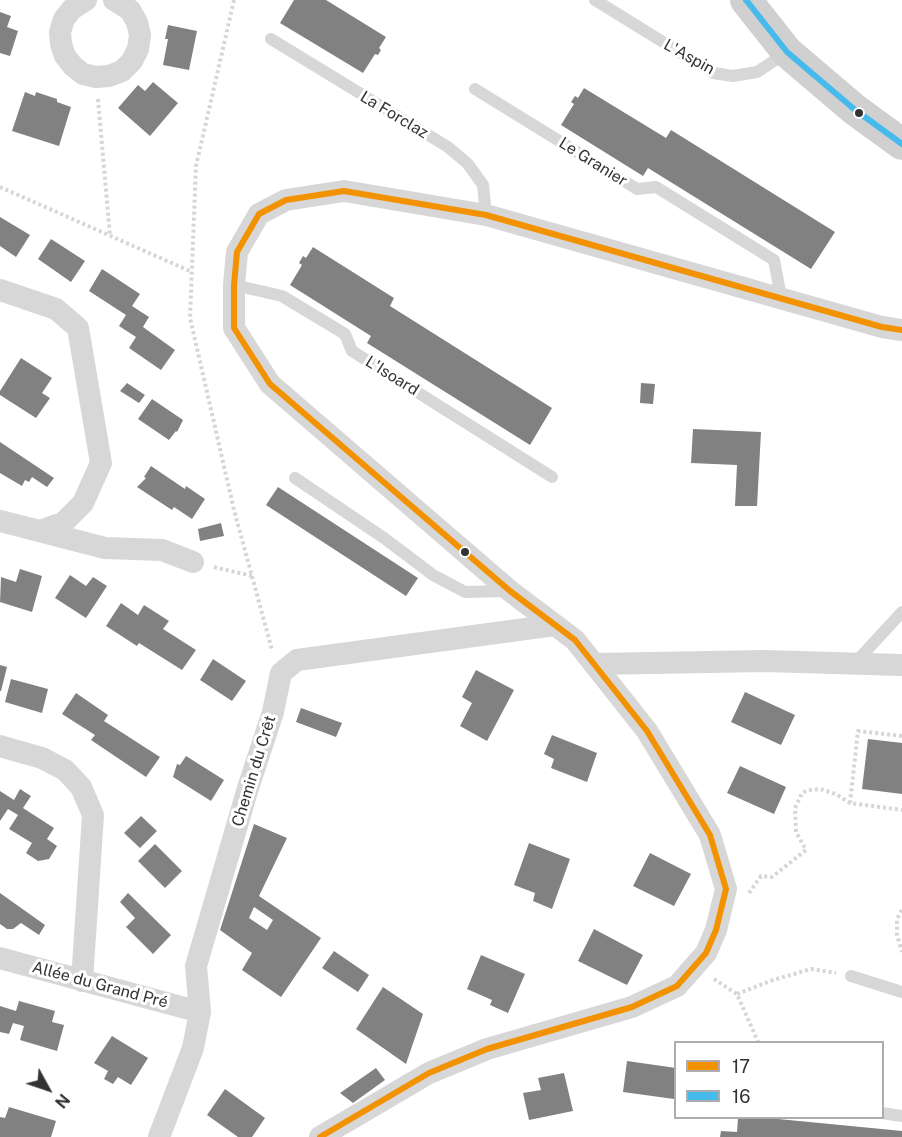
<!DOCTYPE html>
<meta charset="utf-8">
<style>
body{margin:0}
#map{position:relative;width:902px;height:1137px;overflow:hidden;background:#fff;font-family:"Public Sans",sans-serif}
canvas{display:block}
.legend{position:absolute;left:674px;top:1041px;width:210px;height:78px;box-sizing:border-box;background:#fff;border:2px solid #adadad;margin:0;padding:8px 10px;list-style:none;font-size:18px;color:#333}
.legend li{display:flex;align-items:center;gap:12px;height:30px}
.legend b{width:30px;border:2px solid #adadad}
.north{position:absolute;left:18px;top:1059px;width:60px;height:60px;-webkit-text-stroke:4px #fff;paint-order:stroke;rotate:130deg;font-size:16px;font-weight:700;line-height:24px;text-align:center;color:#333}
.north::after{content:'';display:block;margin:auto;width:21px;height:27px;background:#333;clip-path:polygon(50% 0,100% 100%,50% 72%,0 100%)}
</style>
<div id="map">
<canvas width="902" height="1137"></canvas>
<ul class="legend">
<li><b style="height:8px;background:#f39200"></b>17</li>
<li><b style="height:8px;background:#47baec"></b>16</li>
</ul>
<div class="north">N</div>
</div>
<script>
const g = document.querySelector('canvas').getContext('2d');
g.lineJoin = 'round';
function fill(path, color) { g.fillStyle = color; g.fill(path, 'evenodd'); }
const shape = rows => new Path2D(rows.map(r => 'M' + r).join(''));
function strokePath(path, color, width, dash) { g.strokeStyle = color; g.lineWidth = width; g.lineCap = dash ? 'butt' : 'round'; g.setLineDash(dash || []); g.stroke(path); }
function write(font, color, halo, rows, align = 'center') {
  g.font = font + ' "Public Sans",sans-serif'; g.lineWidth = 6; g.setLineDash([]); g.textBaseline = 'middle'; g.strokeStyle = halo; g.fillStyle = color; for (const [text, x, y, turn = 0] of rows) {
    g.save(); g.translate(x, y); g.rotate((+turn || 0) * Math.PI / 180); g.textAlign = isNaN(turn) ? turn : align; if (halo) g.strokeText(text, 0, 0); g.fillText(text, 0, 0); g.restore();
  }
}
fill(shape([
 [294,0,326,0,386,37,379,48,381,50,378,55,375,54,363,73,280,23],
 [0,12,11,16,7,27,18,31,10,56,0,53],
 [168,25,197,31,189,70,163,65,168,39,165,39],
 [153,82,178,103,150,136,118,108,138,85,145,91],
 [584,88,666,138,671,130,835,232,811,269,648,168,643,176,561,125,574,104,571,102,575,96,578,98],
 [25,92,35,96,36,92,57,99,57,102,71,107,59,146,12,131],
 [0,217,30,235,16,257,0,246],
 [51,239,85,261,71,282,38,259],
 [313,247,394,298,390,306,552,408,530,445,367,343,371,336,290,285,302,265,299,263,303,256,306,258],
 [102,269,140,294,132,306,149,317,143,327,175,350,161,370,129,348,136,337,119,326,126,315,89,291],
 [21,358,52,378,42,393,50,398,36,418,0,395,0,391],
 [127,383,145,395,139,403,120,391],
 [641,383,655,384,653,404,640,403],
 [152,399,183,420,177,432,176,431,169,440,138,419],
 [693,429,761,432,757,506,735,506,737,465,691,463],
 [0,442,54,478,47,487,32,477,29,482,25,480,22,486,0,473],
 [151,466,185,489,186,486,205,499,192,519,174,507,172,510,137,487,146,478,144,477],
 [278,487,418,578,406,596,266,505],
 [221,523,224,536,200,541,198,529],
 [20,569,42,576,32,612,0,602,1,577,16,582],
 [70,575,86,586,93,577,107,586,86,618,55,598],
 [121,603,138,615,144,605,169,621,163,629,196,650,182,670,139,643,137,646,106,626],
 [213,659,246,681,232,701,200,680],
 [0,665,7,667,1,691,0,691],
 [476,670,514,690,487,741,460,726,472,703,462,697],
 [11,679,48,689,42,713,5,702],
 [745,692,795,715,781,745,731,722],
 [76,693,108,715,104,721,160,757,146,777,91,740,95,735,62,714],
 [301,708,342,723,336,737,296,722],
 [552,735,597,753,587,782,551,768,554,759,544,754],
 [868,739,902,743,902,794,862,789],
 [186,756,224,780,211,801,173,777,177,764,180,765],
 [740,766,786,787,774,814,727,793],
 [20,789,31,796,23,808,54,828,47,839,57,846,49,859,38,861,26,853,32,843,9,829,18,815,8,809,0,821,0,791,14,800],
 [141,816,157,831,140,848,124,833],
 [254,824,287,838,259,896,321,938,281,997,242,970,252,953,220,930],
 [254,907,273,920,267,930,249,918],
 [529,843,570,859,552,909,533,901,535,893,514,885],
 [155,844,182,871,165,888,138,861],
 [650,853,691,874,674,906,633,886],
 [0,893,45,925,39,935,21,923,13,929,7,929,0,924],
 [128,893,171,935,153,954,126,927,135,918,120,902],
 [594,929,643,955,627,985,578,961],
 [334,951,369,975,358,992,322,968],
 [481,955,525,974,508,1013,490,1005,492,1000,467,989],
 [383,987,423,1014,406,1064,356,1029],
 [19,1001,55,1011,52,1022,64,1025,57,1051,20,1040,24,1026,13,1023,9,1034,0,1032,0,1006,16,1011],
 [112,1036,148,1058,131,1085,118,1077,113,1084,104,1079,108,1071,94,1063],
 [627,1061,676,1068,674,1099,623,1092],
 [376,1068,385,1080,353,1103,340,1093],
 [564,1073,573,1111,529,1120,523,1093,541,1090,538,1078],
 [225,1089,265,1118,252,1137,238,1137,207,1115],
 [9,1107,56,1121,51,1137,0,1137,0,1117,5,1118],
 [738,1118,768,1118,902,1131,902,1137,720,1137,721,1131,737,1132]
]), '#818181');
strokePath(shape([
 [234,0,196,166,190,318,234,510,272,650],
 [98,99,110,236],
 [0,187,192,272],
 [214,567,252,576],
 [902,736,858,731,850,803,902,810],
 [749,893,761,876,772,877,806,850,796,832,795,808,802,793,808,790,820,789,836,794,850,803],
 [902,910,897,919,897,935,902,952],
 [714,979,737,994,758,1042],
 [737,994,773,980,811,969,836,973]
]), '#d6d6d6', 4, [3, 3]);
strokePath(shape([
 [595,0,713,73,733,76,757,72,786,53],
 [271,39,448,147,468,164,483,185,486,215],
 [475,89,637,189,656,187,774,260,781,297],
 [234,285,282,296,345,334,352,351,552,477],
 [295,478,384,538,433,575,465,592,508,591],
 [855,663,902,612],
 [851,976,902,992],
 [882,1113,902,1116]
]), '#d7d7d7', 12);
strokePath(shape([
 [86,0,72,9,64,19,60,32,61,44,65,56,73,66,83,74,96,77,109,76,122,71,132,61,138,49,140,35,137,22,130,10,114,0],
 [0,290,56,309,78,328,101,463,83,503,63,523,40,531],
 [0,521,105,548,162,550,193,562],
 [594,664,765,661,902,665],
 [0,746,42,758,65,770,81,787,93,815,82,981],
 [0,958,200,1012],
 [159,1137,193,1048,200,1012,196,966,248,788,273,712,281,673,297,660,555,625],
 [320,1137,429,1073,487,1049,632,1007,677,986,706,953,716,930,726,889,710,835,647,731,575,640,510,591,270,384,234,328,234,285,237,252,259,214,286,200,344,191,486,215,882,327,902,330]
]), '#d7d7d7', 22);
strokePath(shape([
 [746,0,787,52,854,109,902,144]
]), '#d0d0d0', 32);
strokePath(shape([
 [320,1137,429,1073,487,1049,632,1007,677,986,706,953,716,930,726,889,710,835,647,731,575,640,510,591,270,384,234,328,234,285,237,252,259,214,286,200,344,191,486,215,882,327,902,330]
]), '#f39200', 6);
strokePath(shape([
 [746,0,787,52,854,109,902,144]
]), '#47baec', 6);
for (const [x, y, r, color] of [
 [859,113,5,"#333"],
 [465,552,5,"#333"]
]) { const dot = new Path2D(); dot.arc(x, y, r, 0, 2 * Math.PI); g.fillStyle = color; g.fill(dot); strokePath(dot, '#fff', 2); }
write('16px', '#333', '#fff', [
 ["L'Aspin",689,57,29],
 ["La Forclaz",394,115,31],
 ["Le Granier",593,162,32],
 ["L'Isoard",392,376,32],
 ["Chemin du Crêt",254,771,-73],
 ["Allée du Grand Pré",100,985,15]
]);
</script>
